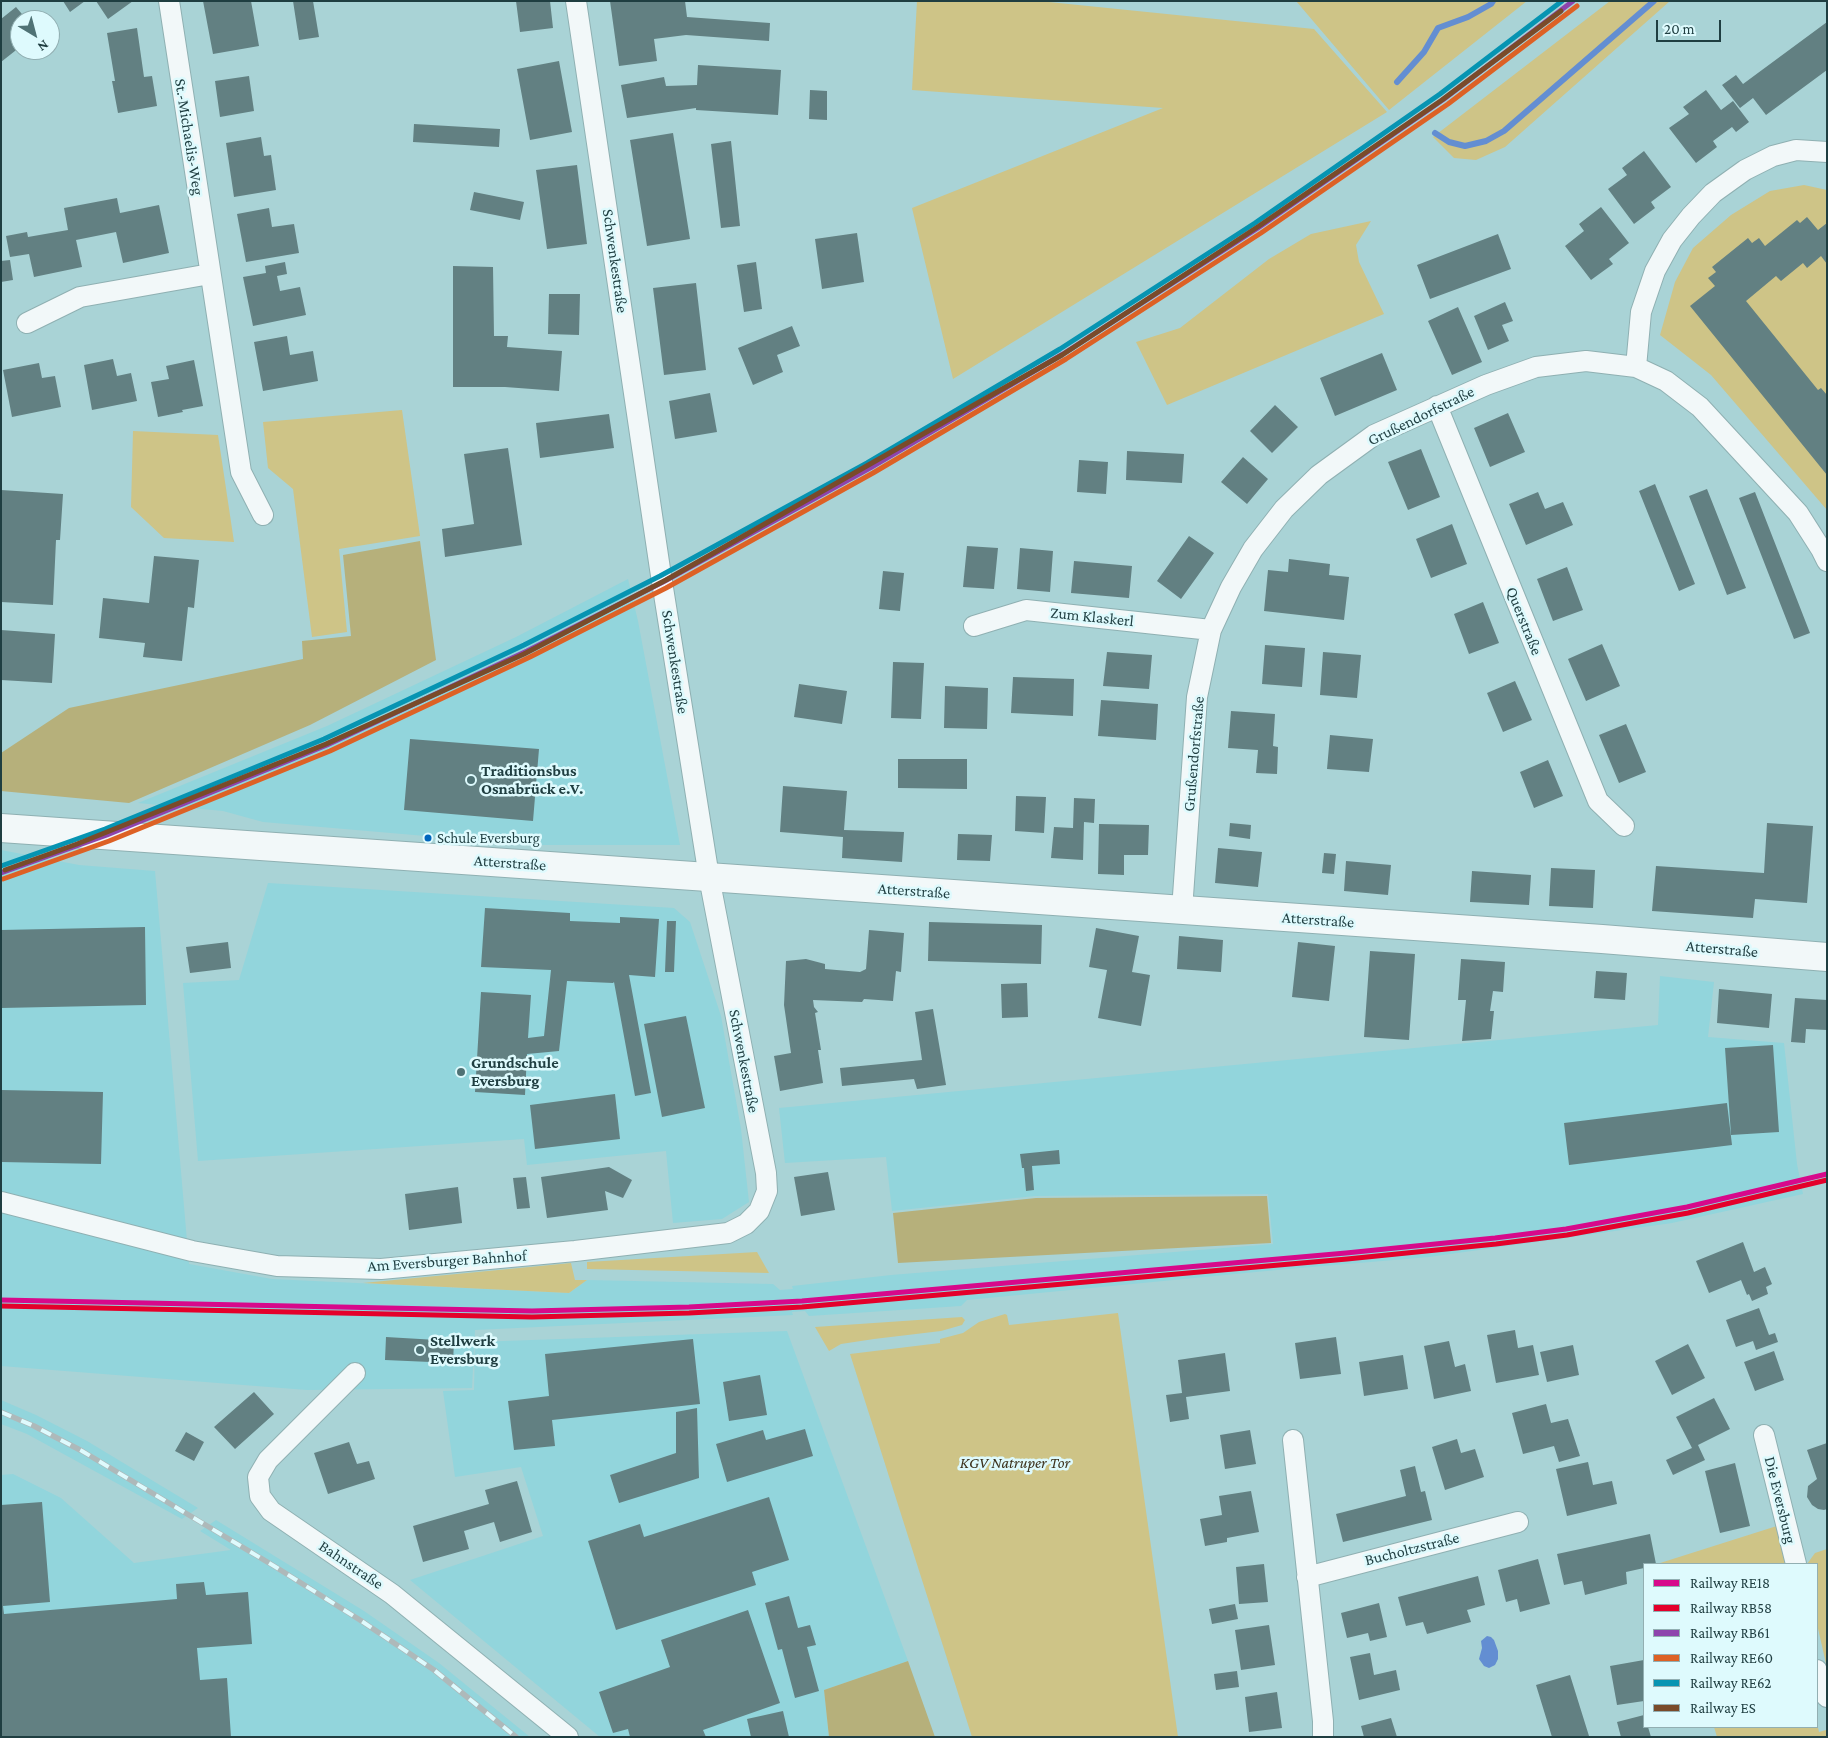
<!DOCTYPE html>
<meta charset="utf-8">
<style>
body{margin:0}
#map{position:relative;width:1828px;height:1738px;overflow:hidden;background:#a9d3d6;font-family:"Crimson Pro",serif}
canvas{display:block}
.frame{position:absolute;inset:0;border:2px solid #1f3e41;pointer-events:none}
.legend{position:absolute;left:1643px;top:1563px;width:175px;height:165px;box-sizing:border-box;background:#defafd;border:1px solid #92afb2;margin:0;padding:6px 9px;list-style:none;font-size:15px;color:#1f3e41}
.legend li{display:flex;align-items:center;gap:10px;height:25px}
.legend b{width:25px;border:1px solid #92afb2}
.north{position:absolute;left:10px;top:10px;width:50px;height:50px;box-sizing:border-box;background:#defafd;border:1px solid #92afb2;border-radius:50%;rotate:143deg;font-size:14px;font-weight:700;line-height:20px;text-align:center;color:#1f3e41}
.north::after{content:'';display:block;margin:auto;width:18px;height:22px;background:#4f7275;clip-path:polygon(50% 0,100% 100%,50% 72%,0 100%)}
.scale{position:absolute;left:1656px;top:20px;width:65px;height:22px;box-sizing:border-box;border:2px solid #1f3e41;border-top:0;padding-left:6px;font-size:15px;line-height:18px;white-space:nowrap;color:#1f3e41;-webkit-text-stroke:4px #defafd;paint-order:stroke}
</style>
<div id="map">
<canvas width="1828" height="1738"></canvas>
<div class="frame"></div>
<ul class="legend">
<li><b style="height:6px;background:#d7098b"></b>Railway RE18</li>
<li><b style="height:6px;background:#e4002b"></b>Railway RB58</li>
<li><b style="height:6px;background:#8e44ad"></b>Railway RB61</li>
<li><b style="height:6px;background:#dd6125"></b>Railway RE60</li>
<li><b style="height:6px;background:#0694b2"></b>Railway RE62</li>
<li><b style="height:6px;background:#7a4b2a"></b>Railway ES</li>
</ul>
<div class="north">N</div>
<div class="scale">20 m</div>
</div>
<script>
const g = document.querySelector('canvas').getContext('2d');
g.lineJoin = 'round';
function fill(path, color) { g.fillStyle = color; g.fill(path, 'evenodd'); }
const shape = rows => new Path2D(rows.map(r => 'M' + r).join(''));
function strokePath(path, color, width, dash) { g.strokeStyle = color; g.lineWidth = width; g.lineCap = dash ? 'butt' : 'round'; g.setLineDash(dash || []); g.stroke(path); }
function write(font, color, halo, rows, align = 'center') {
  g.font = font + ' "Crimson Pro",serif'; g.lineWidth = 5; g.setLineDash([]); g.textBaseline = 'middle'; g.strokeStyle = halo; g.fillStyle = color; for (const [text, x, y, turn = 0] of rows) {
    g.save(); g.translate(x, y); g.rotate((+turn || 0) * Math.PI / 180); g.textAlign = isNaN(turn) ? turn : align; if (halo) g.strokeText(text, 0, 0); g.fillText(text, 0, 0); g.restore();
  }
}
fill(shape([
 [628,579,638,621,680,845,530,845,263,822,223,811,138,803,327,726,516,637],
 [1,850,79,865,155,871,189,1264,272,1279,569,1293,587,1280,773,1284,780,1290,793,1289,792,1286,891,1275,1273,1244,1268,1194,1035,1196,892,1211,886,1157,785,1163,779,1108,1658,1025,1660,976,1714,982,1708,1037,1784,1043,1797,1164,1803,1194,1672,1223,1429,1257,1277,1270,967,1300,961,1306,809,1316,805,1311,792,1312,793,1315,475,1330,472,1388,307,1390,1,1366],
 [268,883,674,908,690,922,721,1016,741,1129,749,1202,722,1219,673,1223,666,1151,527,1165,524,1139,198,1161,183,983,239,980],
 [787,1331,908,1661,824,1690,829,1737,600,1737,410,1580,543,1536,521,1467,455,1477,443,1391,474,1390,475,1342],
 [1,1400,36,1415,87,1441,198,1508,182,1519,27,1434,1,1424],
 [13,1474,61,1498,134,1563,231,1550,200,1531,216,1520,364,1611,439,1663,530,1737,1,1737,1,1475]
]), '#92d5dc');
fill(shape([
 [917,1,1039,1,1314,29,1387,112,953,379,912,208,1163,108,912,90],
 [1296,1,1527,1,1389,110],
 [1610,1,1670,1,1505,147,1476,160,1454,158,1433,137],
 [1804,185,1827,190,1827,510,1711,375,1660,335,1675,282,1693,248,1731,215,1770,191],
 [1371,221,1356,245,1359,262,1384,314,1167,405,1136,342,1180,328,1269,259,1311,234],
 [402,410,420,536,339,549,347,632,312,637,293,489,268,468,263,422],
 [133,431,218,435,234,542,164,538,131,507],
 [757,1252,769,1273,587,1269,587,1262],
 [571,1263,575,1280,587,1280,569,1293,363,1283],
 [1118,1313,1178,1737,972,1737,850,1354,940,1343,940,1339,963,1333,979,1322,1005,1314,1007,1315,1009,1325],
 [962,1317,965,1320,962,1325,941,1331,874,1339,841,1344,829,1351,815,1327],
 [1780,1525,1787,1564,1657,1564],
 [1827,1549,1827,1668,1817,1624,1817,1564,1807,1564,1815,1553],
 [1817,1723,1819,1732,1826,1730,1827,1737,1717,1737,1714,1727,1817,1727]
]), '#cec487');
fill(shape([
 [420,541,436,660,310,725,129,803,1,791,1,753,69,708,303,659,302,641,351,636,343,555],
 [1267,1196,1271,1243,898,1263,893,1213,1036,1198],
 [908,1661,935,1737,829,1737,824,1690]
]), '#b6b07b');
fill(shape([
 [1487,1636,1491,1637,1494,1640,1498,1651,1498,1659,1495,1665,1489,1668,1484,1666,1479,1659,1482,1648,1481,1641]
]), '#638ed2');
strokePath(shape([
 [1397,82,1424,52,1438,28,1468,17,1491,4,1493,1],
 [1435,133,1449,142,1465,146,1486,141,1504,131,1654,1]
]), '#638ed2', 6);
fill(shape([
 [63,1,85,1,70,12],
 [96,1,133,1,108,19],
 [203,1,251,1,259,46,213,54],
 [293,1,313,1,319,37,299,40],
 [516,1,550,1,553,28,520,32],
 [610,1,685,1,687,17,770,23,769,41,686,35,654,39,657,61,619,66],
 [16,7,27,20,20,20,20,47,1,62,1,19],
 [1827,22,1827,70,1766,115,1753,98,1740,108,1722,85,1736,75,1743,84],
 [137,28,144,77,152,76,157,106,118,113,112,81,115,81,107,33],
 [559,61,572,132,530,140,517,69],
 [698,65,781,70,778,115,696,110,696,108,627,118,621,85,664,77,666,86,697,85],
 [249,76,254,111,220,117,215,81],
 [810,90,827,91,827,120,809,119],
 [1706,90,1721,110,1733,101,1749,122,1736,132,1732,127,1713,141,1717,147,1696,163,1669,128,1689,114,1683,107],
 [414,124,500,129,499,147,413,142],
 [673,133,690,239,647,246,630,140],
 [261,137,264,156,271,155,276,190,234,197,226,143],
 [731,141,740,226,721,228,711,144],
 [1644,151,1671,187,1651,202,1655,208,1634,224,1608,189,1627,175,1622,168],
 [577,165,587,244,547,249,536,170],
 [474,192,524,202,520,220,470,210],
 [117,198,120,213,159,205,169,253,123,263,116,232,76,240,82,267,34,277,29,254,10,257,6,236,27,232,28,237,68,230,64,208],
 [1601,207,1629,243,1609,259,1613,264,1591,280,1565,246,1584,231,1579,224],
 [269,208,272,227,294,224,299,253,246,262,237,214],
 [1807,217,1818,230,1827,223,1827,264,1821,256,1807,268,1803,263,1781,281,1776,276,1746,301,1818,390,1821,388,1827,395,1827,475,1690,306,1715,286,1708,278,1716,272,1712,267,1748,238,1752,243,1759,238,1765,246,1797,220,1800,223],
 [857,233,864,282,822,289,815,239],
 [1498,234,1511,269,1430,299,1417,265],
 [10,260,13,280,1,282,1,261],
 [285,262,287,274,277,276,280,291,300,287,306,315,253,326,243,277,266,273,265,266],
 [756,262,762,309,744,312,737,265],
 [453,266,493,267,494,336,508,336,507,347,562,351,559,391,505,387,453,387],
 [696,283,706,370,664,375,653,288],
 [549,294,580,294,579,335,548,334],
 [1505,302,1513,321,1502,325,1509,341,1488,350,1474,316],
 [1458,307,1482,362,1452,375,1428,321],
 [792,326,800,346,777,355,783,372,753,385,738,348],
 [287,336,290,355,313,351,318,381,263,391,254,342],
 [1382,353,1397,390,1335,416,1320,378],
 [113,359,117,376,131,373,137,401,92,410,84,365],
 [194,360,203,406,182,410,183,412,158,417,151,382,169,379,166,366],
 [39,363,42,378,55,376,61,407,12,417,3,370],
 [710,393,717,432,675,439,669,401],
 [1275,405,1298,427,1272,453,1250,431],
 [1508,413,1525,452,1490,467,1474,428],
 [609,414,614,448,540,458,536,423],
 [508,448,522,545,445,557,442,529,474,524,464,454],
 [1421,449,1440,497,1408,510,1388,462],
 [1127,451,1184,454,1182,483,1126,480],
 [1243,457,1268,479,1247,504,1221,482],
 [1079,460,1108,462,1106,494,1077,492],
 [1655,484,1695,584,1679,591,1639,491],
 [1707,489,1746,588,1727,595,1689,496],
 [1,490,63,494,60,540,56,540,53,605,1,602],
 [1538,492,1545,509,1563,502,1573,525,1526,545,1509,504],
 [1755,492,1810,633,1794,639,1739,498],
 [1452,524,1467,564,1431,578,1416,539],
 [1189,536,1214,553,1181,599,1157,581],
 [967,546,998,548,994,589,963,587],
 [1020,548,1053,551,1050,592,1017,589],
 [154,556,199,560,194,608,188,607,182,661,143,657,145,643,99,638,103,598,149,603],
 [1289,559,1330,564,1329,575,1349,577,1344,620,1264,611,1268,570,1288,572],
 [1074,561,1132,566,1129,598,1071,593],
 [1567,567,1583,610,1553,621,1537,579],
 [883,571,904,573,900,611,879,609],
 [1483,602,1499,643,1469,654,1454,614],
 [1,630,55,634,52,683,1,680],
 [1602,644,1620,686,1586,701,1568,659],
 [1265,645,1305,648,1302,687,1262,684],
 [1107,652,1152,655,1149,689,1103,686],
 [1323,652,1361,655,1357,698,1320,695],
 [893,662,924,663,921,719,891,718],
 [1013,677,1074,679,1073,716,1011,713],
 [1515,681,1532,720,1503,732,1487,693],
 [799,684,847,691,842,724,794,717],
 [945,686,988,688,987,729,944,728],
 [1101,700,1158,704,1156,740,1098,736],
 [1231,711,1275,714,1273,746,1278,747,1277,774,1256,773,1258,750,1228,748],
 [1626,724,1646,772,1619,783,1599,735],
 [1330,735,1373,739,1369,772,1327,769],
 [410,739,539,749,533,821,404,810],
 [898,759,967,759,967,789,898,788],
 [1548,760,1563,796,1534,808,1520,772],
 [783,786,847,791,844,830,904,832,902,862,842,858,843,837,780,832],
 [1016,796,1046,797,1044,833,1015,831],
 [1074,798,1095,799,1094,823,1084,822,1083,860,1051,858,1054,827,1073,828],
 [1230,823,1251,825,1250,839,1229,836],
 [1767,823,1813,826,1807,903,1755,899,1753,918,1652,911,1656,866,1764,873],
 [1099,824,1149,825,1148,855,1124,855,1124,875,1098,874],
 [958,834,992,835,990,861,957,860],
 [1218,848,1262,852,1258,887,1215,883],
 [1324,853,1336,854,1334,874,1322,873],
 [1346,861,1391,865,1388,895,1344,891],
 [1551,868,1595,870,1593,908,1549,906],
 [1472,871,1531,875,1529,905,1470,902],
 [485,908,570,913,570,921,620,923,620,917,659,919,655,977,629,975,651,1093,635,1096,614,982,613,983,567,981,559,1051,527,1054,525,1095,475,1092,481,992,531,995,528,1038,544,1036,551,970,481,967],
 [667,921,676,921,674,972,665,972],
 [929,922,1042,925,1041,964,928,961],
 [145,927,146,1005,1,1008,1,930],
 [1096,928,1139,936,1132,972,1150,975,1141,1026,1098,1018,1107,970,1089,967],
 [869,930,904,933,901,972,896,971,893,1001,864,999,862,1002,813,1000,814,1007,818,1012,815,1013,821,1050,818,1050,823,1083,780,1091,774,1056,791,1053,784,1005,786,961,806,959,825,964,825,969,860,972,866,969],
 [1179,936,1223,940,1221,972,1177,969],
 [228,942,231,968,190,973,186,947],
 [1298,942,1335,946,1329,1001,1292,997],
 [1370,951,1415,954,1409,1040,1364,1037],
 [1461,959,1505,962,1503,992,1493,991,1490,1011,1494,1011,1491,1039,1462,1041,1466,1000,1458,1000],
 [1596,971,1627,973,1625,1000,1594,998],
 [1027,983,1028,1017,1002,1018,1001,984],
 [1719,989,1772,994,1769,1028,1717,1023],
 [1795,998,1827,1000,1827,1030,1806,1029,1805,1043,1791,1042],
 [933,1009,946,1085,917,1089,914,1079,842,1086,840,1068,922,1060,915,1012],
 [686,1016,705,1108,662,1117,644,1024],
 [1773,1045,1779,1132,1731,1135,1725,1048],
 [1,1090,103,1092,101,1164,1,1162],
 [615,1094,620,1139,535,1149,530,1105],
 [1727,1103,1732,1145,1569,1165,1564,1123],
 [1059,1150,1060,1164,1032,1166,1034,1190,1026,1191,1024,1168,1022,1168,1020,1154],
 [609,1167,632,1180,623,1198,605,1191,608,1210,547,1218,541,1177],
 [828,1172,835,1210,801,1216,794,1177],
 [526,1177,530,1208,517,1209,513,1178],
 [458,1187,462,1223,409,1230,405,1194],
 [1743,1242,1754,1272,1765,1267,1772,1284,1766,1287,1768,1294,1752,1301,1749,1294,1747,1295,1741,1280,1709,1293,1696,1261],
 [1759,1308,1769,1335,1775,1333,1778,1342,1756,1350,1753,1341,1736,1347,1726,1320],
 [1515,1330,1518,1348,1533,1345,1539,1375,1496,1383,1487,1335],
 [386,1337,454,1341,453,1363,385,1360],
 [1336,1337,1341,1374,1300,1379,1295,1343],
 [693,1339,700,1404,552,1420,555,1446,514,1450,508,1401,549,1396,545,1354],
 [1449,1341,1455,1367,1465,1364,1471,1391,1434,1399,1424,1346],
 [1688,1344,1705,1378,1672,1395,1655,1361],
 [1573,1345,1579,1375,1547,1382,1540,1352],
 [1774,1351,1784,1380,1755,1391,1744,1362],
 [1225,1353,1230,1391,1186,1397,1189,1419,1170,1422,1166,1395,1182,1393,1178,1360],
 [1403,1355,1408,1389,1364,1396,1359,1362],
 [760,1375,767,1415,729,1421,723,1382],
 [254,1392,274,1414,235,1449,214,1427],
 [1714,1398,1730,1429,1698,1445,1705,1460,1673,1475,1666,1460,1692,1448,1676,1417],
 [1546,1404,1551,1423,1568,1419,1580,1456,1559,1462,1554,1446,1523,1454,1512,1413],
 [697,1408,699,1478,619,1503,610,1475,676,1453,676,1412],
 [805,1429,813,1456,727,1482,716,1444,763,1430,766,1440],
 [1250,1430,1256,1464,1225,1469,1220,1435],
 [186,1432,204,1442,194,1461,175,1451],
 [1457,1439,1461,1453,1475,1449,1484,1477,1445,1490,1432,1447],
 [349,1442,357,1464,369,1461,375,1479,328,1494,314,1453],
 [1827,1443,1827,1509,1824,1510,1818,1509,1812,1505,1807,1497,1808,1486,1817,1479,1807,1450],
 [1588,1462,1593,1485,1612,1481,1617,1504,1567,1516,1556,1469],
 [1735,1463,1750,1526,1720,1533,1705,1471],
 [1415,1466,1421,1492,1425,1491,1432,1520,1343,1542,1336,1514,1406,1496,1400,1470],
 [517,1481,532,1532,500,1542,494,1522,464,1531,469,1549,423,1562,413,1526,489,1504,485,1490],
 [1251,1491,1259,1532,1227,1538,1227,1542,1205,1546,1200,1519,1222,1515,1219,1496],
 [769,1497,789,1560,752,1572,756,1585,616,1630,588,1541,640,1524,644,1537],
 [42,1502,50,1602,3,1606,4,1614,177,1599,176,1584,204,1582,206,1595,248,1592,252,1644,197,1648,200,1680,227,1678,231,1737,1,1737,1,1505],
 [1650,1534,1656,1564,1644,1564,1644,1568,1626,1572,1627,1584,1585,1595,1582,1581,1564,1585,1557,1554],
 [1538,1559,1550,1604,1520,1612,1517,1599,1506,1602,1498,1570],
 [1264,1564,1268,1602,1239,1604,1236,1567],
 [1478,1576,1485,1605,1467,1610,1471,1622,1427,1634,1423,1622,1406,1626,1398,1597],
 [789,1596,798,1628,810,1625,816,1645,807,1647,819,1691,795,1698,782,1649,778,1650,765,1603],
 [1379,1603,1387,1637,1370,1641,1368,1633,1347,1638,1341,1613],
 [1235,1604,1238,1619,1212,1624,1209,1609],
 [748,1610,780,1703,703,1730,706,1737,630,1737,628,1729,613,1733,599,1692,670,1667,661,1640],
 [1269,1625,1275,1665,1241,1670,1235,1630],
 [1370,1653,1374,1675,1396,1670,1400,1690,1359,1700,1350,1657],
 [1644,1660,1644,1701,1617,1705,1610,1666],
 [1237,1671,1239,1687,1216,1690,1214,1674],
 [1570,1675,1589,1736,1552,1737,1536,1685],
 [1277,1692,1282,1728,1249,1732,1245,1697],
 [783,1711,789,1737,751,1737,747,1719],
 [1644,1715,1644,1727,1648,1727,1651,1737,1621,1737,1617,1722],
 [1391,1718,1397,1737,1364,1737,1361,1726]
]), '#628082');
const street = shape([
 [169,1,241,472,263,515],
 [27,323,80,297,210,274],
 [1636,367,1641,312,1655,271,1672,240,1691,216,1713,193,1745,170,1773,156,1796,150,1827,152],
 [1437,406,1598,801,1624,826],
 [974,626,1026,610,1211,630],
 [1182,910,1197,697,1211,630,1231,587,1253,549,1284,509,1319,475,1374,435,1486,385,1536,367,1586,361,1636,367,1666,381,1700,407,1798,513,1821,549,1827,561],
 [1,1202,192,1251,277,1266,381,1269,575,1251,728,1233,746,1224,759,1211,767,1191,766,1173,709,877,660,569,576,1],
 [355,1373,268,1460,258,1477,260,1496,271,1511,392,1594,568,1737],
 [1764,1435,1796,1564],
 [1293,1440,1323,1721,1323,1737],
 [1307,1577,1518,1522],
 [1817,1670,1821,1690,1827,1697]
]);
const secondary = shape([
 [1,828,1602,939,1827,957]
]);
strokePath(street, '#8fb0b2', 22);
strokePath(secondary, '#8fb0b2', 30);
strokePath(street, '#f2f8f9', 20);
strokePath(secondary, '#f2f8f9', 28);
const rail = shape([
 [1,1412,34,1426,82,1451,274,1566,360,1620,434,1670,516,1737]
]);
strokePath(rail, '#aeb9ba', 5.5);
strokePath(rail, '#defafd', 4, [11]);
strokePath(shape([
 [1,1300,532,1311,689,1307,802,1301,1346,1253,1495,1238,1566,1229,1687,1207,1827,1174]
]), '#d7098b', 5);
strokePath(shape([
 [1,1306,532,1317,689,1313,802,1307,1347,1259,1496,1244,1567,1235,1688,1213,1827,1180]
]), '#e4002b', 5);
strokePath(shape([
 [1,873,107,835,327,745,527,651,663,582,870,468,1063,354,1258,228,1444,99,1573,1]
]), '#8e44ad', 5);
strokePath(shape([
 [3,879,109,841,330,751,530,657,666,588,873,473,1066,359,1261,233,1448,104,1577,6]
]), '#dd6125', 5);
strokePath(shape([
 [1,866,105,829,324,739,524,645,660,576,867,463,1060,349,1255,223,1440,94,1562,1]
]), '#0694b2', 5);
strokePath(shape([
 [5,870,77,844,326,744,524,654,666,580,1062,355,1259,226,1442,100,1561,11]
]), '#7a4b2a', 5);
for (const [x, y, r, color] of [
 [471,780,5,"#4f7275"],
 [428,838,4.5,"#0065bd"],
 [461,1072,5,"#4f7275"],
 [420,1350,5,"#4f7275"]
]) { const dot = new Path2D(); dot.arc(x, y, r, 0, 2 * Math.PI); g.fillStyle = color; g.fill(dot); strokePath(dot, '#defafd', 2); }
write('15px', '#1f3e41', '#defafd', [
 ["Schule Eversburg",437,838]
], 'left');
write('16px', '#1f3e41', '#defafd', [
 ["St.-Michaelis-Weg",189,137,81],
 ["Schwenkestraße",615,261,82],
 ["Grußendorfstraße",1421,416,-26],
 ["Zum Klaskerl",1092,617,6],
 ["Querstraße",1524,621,68],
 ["Schwenkestraße",675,662,81],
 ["Grußendorfstraße",1194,754,-85],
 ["Atterstraße",510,863,4],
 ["Atterstraße",914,891,4],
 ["Atterstraße",1318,920,4],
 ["Atterstraße",1722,949,5],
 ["Schwenkestraße",744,1061,79],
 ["Am Eversburger Bahnhof",447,1261,-4],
 ["Die Eversburg",1780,1500,76],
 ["Bucholtzstraße",1412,1549,-14],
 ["Bahnstraße",351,1565,34]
]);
write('bold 16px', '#1f3e41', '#defafd', [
 ["Traditionsbus",481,771],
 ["Osnabrück e.V.",481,789],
 ["Grundschule",471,1063],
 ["Eversburg",471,1081],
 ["Stellwerk",430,1341],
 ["Eversburg",430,1359]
], 'left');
write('italic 16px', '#3d321d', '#defafd', [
 ["KGV Natruper Tor",1015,1463]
]);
</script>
